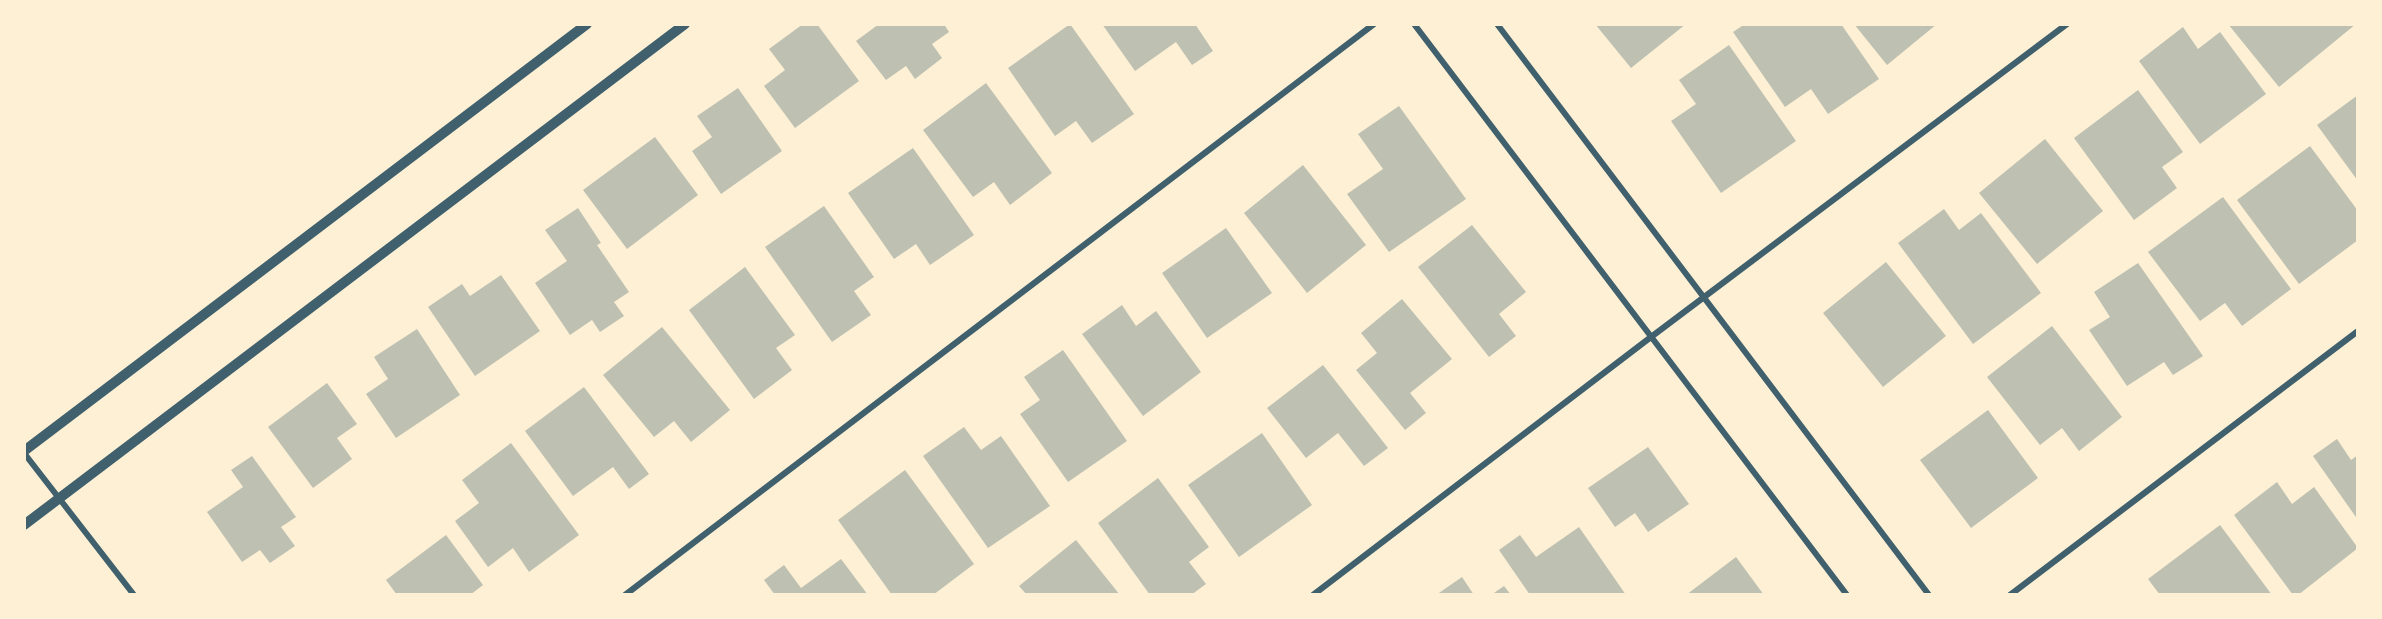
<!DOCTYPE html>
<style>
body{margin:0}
#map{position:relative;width:2382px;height:619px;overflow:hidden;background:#fdf0d5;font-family:"IBM Plex Sans",sans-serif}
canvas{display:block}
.frame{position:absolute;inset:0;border:26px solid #fdf0d5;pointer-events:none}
</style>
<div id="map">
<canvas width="2382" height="619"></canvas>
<div class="frame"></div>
</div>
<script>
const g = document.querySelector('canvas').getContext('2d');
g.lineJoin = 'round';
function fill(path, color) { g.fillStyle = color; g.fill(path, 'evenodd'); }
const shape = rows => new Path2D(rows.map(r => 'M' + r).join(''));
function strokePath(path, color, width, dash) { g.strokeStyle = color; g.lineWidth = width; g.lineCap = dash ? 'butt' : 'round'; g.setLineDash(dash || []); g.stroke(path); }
fill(shape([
 [803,24,817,24,859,81,795,128,764,86,785,70,769,49],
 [879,24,944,24,949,32,932,44,942,58,915,79,906,66,886,80,856,41],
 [1070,24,1134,114,1092,143,1076,121,1055,136,1008,68],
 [1102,24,1195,24,1213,51,1192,65,1176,42,1135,71],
 [1595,24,1686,24,1631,68],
 [1745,24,1841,24,1879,79,1828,114,1811,89,1785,107,1733,32],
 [1854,24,1937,24,1887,65],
 [2228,24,2356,24,2279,87],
 [2183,27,2198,49,2220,32,2266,94,2200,144,2139,61],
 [1729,45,1796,141,1721,193,1671,121,1696,104,1679,80],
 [986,83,1052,173,1010,205,994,182,973,197,923,130],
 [738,88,782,151,721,194,692,151,712,137,697,116],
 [2138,90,2183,152,2162,167,2177,188,2134,220,2074,138],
 [2358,95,2358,181,2317,125],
 [1399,106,1466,199,1389,252,1347,194,1383,169,1358,134],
 [655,137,698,195,627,249,583,190],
 [2045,139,2103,211,2037,264,1979,193],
 [2310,146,2358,211,2358,240,2299,284,2237,200],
 [913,148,974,235,930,265,916,244,894,259,848,193],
 [1303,165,1366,245,1307,293,1244,213],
 [2223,197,2291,289,2242,326,2225,303,2200,321,2148,252],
 [824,206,874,277,854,291,871,315,832,342,765,247],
 [578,208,601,243,597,245,629,292,614,302,624,316,600,332,592,320,570,335,535,283,567,261,545,230],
 [1944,209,1959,230,1981,213,2041,293,1973,344,1898,243],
 [1472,225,1526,292,1499,314,1516,336,1489,357,1418,267],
 [1226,228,1272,293,1207,338,1162,273],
 [1886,262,1946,336,1883,387,1823,313],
 [2138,263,2203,356,2173,375,2164,362,2127,386,2089,330,2110,317,2094,292],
 [745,267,795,335,776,348,792,370,754,399,689,310],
 [501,275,540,331,475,376,428,307,462,284,470,296],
 [1402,299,1452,359,1410,393,1426,413,1405,430,1356,370,1377,353,1361,333],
 [1122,305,1136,326,1156,311,1201,372,1143,416,1082,334],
 [2052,326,2122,417,2079,451,2062,428,2040,445,1987,377],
 [662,327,730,410,691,442,674,421,654,437,603,375],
 [417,329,460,395,396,438,366,394,388,379,374,357],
 [1063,350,1127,441,1068,482,1020,414,1040,400,1024,377],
 [1323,365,1388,448,1364,466,1338,433,1306,458,1267,408],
 [327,383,357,424,337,438,352,459,313,488,268,427],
 [584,387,649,474,629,489,613,467,573,496,525,431],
 [1988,410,2038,478,1971,528,1920,460],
 [964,427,981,450,1001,436,1050,506,988,548,923,456],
 [1262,433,1312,505,1239,557,1188,485],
 [2337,439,2351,460,2358,455,2358,520,2313,456],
 [511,443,579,535,529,572,513,548,488,567,455,521,479,503,462,480],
 [1648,447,1689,504,1648,532,1635,513,1615,527,1588,488],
 [252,456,296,517,281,527,295,546,270,563,260,550,242,562,207,512,243,487,231,470],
 [905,470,974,564,933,595,892,595,838,520],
 [1158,478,1209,547,1189,562,1206,584,1191,595,1150,595,1098,523],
 [2277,482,2292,504,2314,487,2358,548,2298,595,2293,595,2234,515],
 [2220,525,2272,595,2160,595,2148,579],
 [1579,527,1626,595,1530,595,1499,550,1520,535,1536,557],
 [446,535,483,585,470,595,397,595,386,580],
 [1076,540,1120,595,1027,595,1019,586],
 [1736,557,1764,595,1686,595],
 [841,559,868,595,775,595,764,580,784,565,801,588],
 [1462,577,1474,595,1436,595],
 [1504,586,1511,595,1491,595]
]), '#bec0b2');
strokePath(shape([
 [1414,24,1847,595],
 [1497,24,1929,595],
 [24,453,134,595],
 [625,595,1374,24],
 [1313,595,1651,337,2067,24],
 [2010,595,2358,331]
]), '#3f606c', 6);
strokePath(shape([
 [24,451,587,24],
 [24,525,685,24]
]), '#3f606c', 10);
</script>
